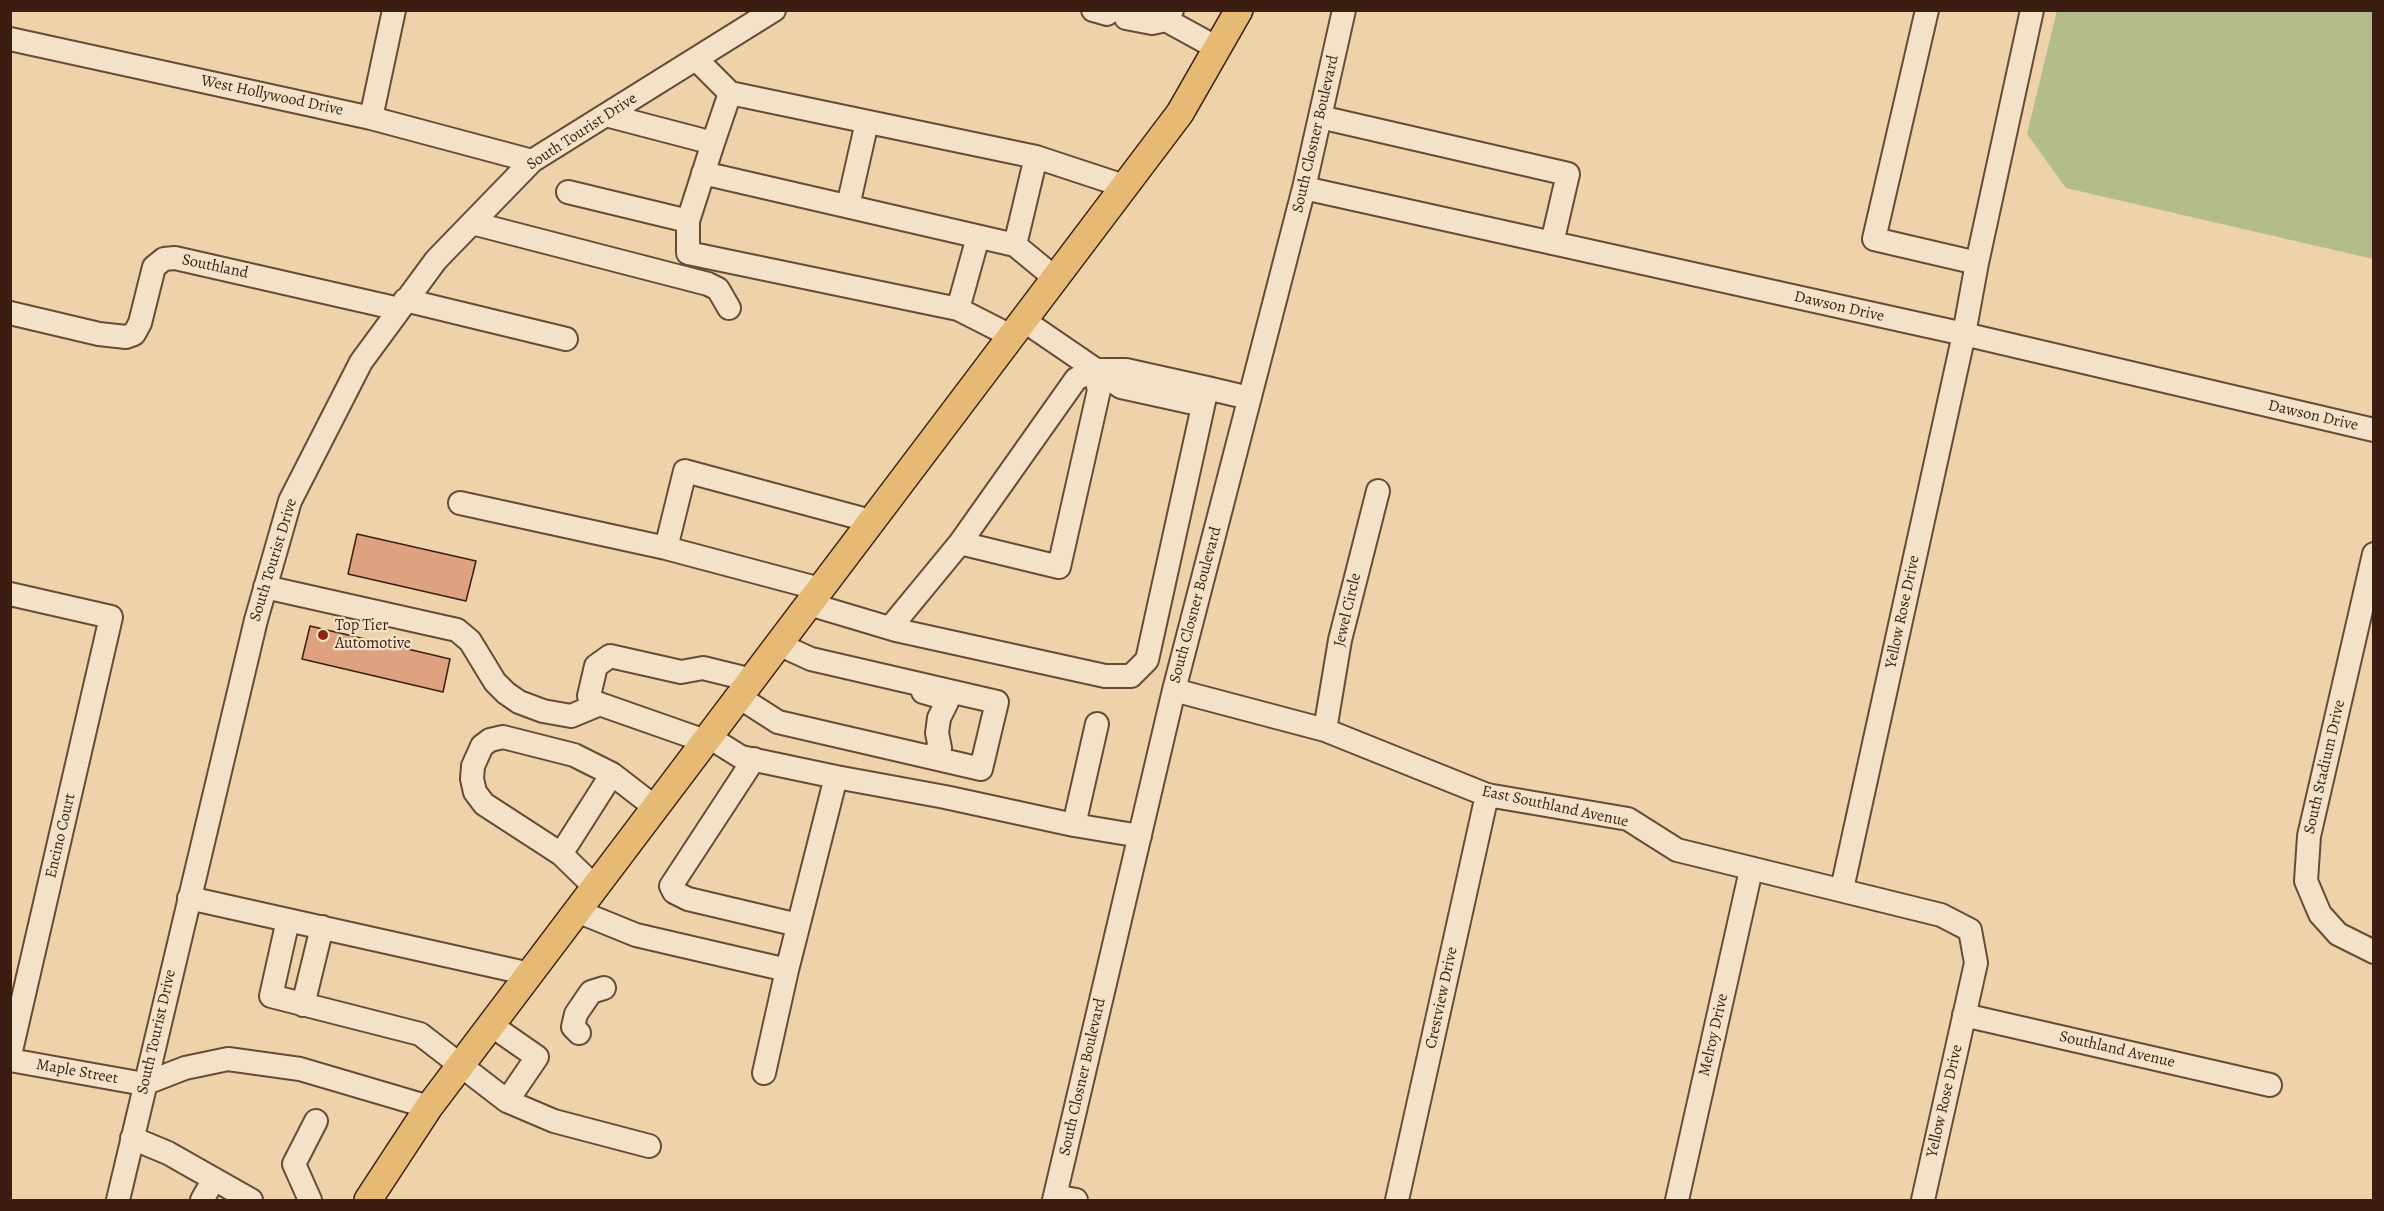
<!DOCTYPE html>
<style>
body{margin:0}
#map{position:relative;width:2384px;height:1211px;overflow:hidden;background:#edd2aa;font-family:Alegreya,serif}
canvas{display:block}
.frame{position:absolute;inset:0;border:12px solid #3c1e11;pointer-events:none}
</style>
<div id="map">
<canvas width="2384" height="1211"></canvas>
<div class="frame"></div>
</div>
<script>
const g = document.querySelector('canvas').getContext('2d');
g.lineJoin = 'round';
function fill(path, color) { g.fillStyle = color; g.fill(path, 'evenodd'); }
const shape = rows => new Path2D(rows.map(r => 'M' + r).join(''));
function strokePath(path, color, width, dash) { g.strokeStyle = color; g.lineWidth = width; g.lineCap = dash ? 'butt' : 'round'; g.setLineDash(dash || []); g.stroke(path); }
function write(font, color, halo, rows, align = 'center') {
  g.font = font + ' Alegreya,serif'; g.lineWidth = 4.5; g.setLineDash([]); g.textBaseline = 'middle'; g.strokeStyle = halo; g.fillStyle = color; for (const [text, x, y, turn = 0] of rows) {
    g.save(); g.translate(x, y); g.rotate((+turn || 0) * Math.PI / 180); g.textAlign = isNaN(turn) ? turn : align; if (halo) g.strokeText(text, 0, 0); g.fillText(text, 0, 0); g.restore();
  }
}
fill(shape([
 [2057,10,2373,11,2373,259,2066,188,2027,134]
]), '#b3bd8c');
const building = shape([
 [357,534,476,561,466,601,348,574,357,534],
 [310,626,450,659,443,692,302,659,310,626]
]);
fill(building, '#dea281');
strokePath(building, '#3c1e11', 1.5);
const minor = shape([
 [1093,10,1107,14],
 [1126,18,1152,23,1166,20,1172,10],
 [1166,20,1217,48],
 [10,39,371,118,532,161],
 [696,59,730,93,1036,157],
 [606,115,713,143,688,221],
 [1320,117,1568,174,1552,243],
 [371,118,394,10],
 [713,143,730,93],
 [703,173,1015,245,1055,278],
 [1304,188,1964,334,2374,430],
 [568,192,688,221,688,253,958,309,1011,336],
 [848,206,867,122],
 [472,223,708,284,718,289,729,308],
 [1015,245,1036,157,1124,186],
 [1977,263,2032,10],
 [405,300,566,339],
 [958,309,978,237],
 [10,313,99,334,126,337,134,334,140,323,154,267,164,259,175,258,399,309],
 [1023,320,1121,387,1203,405],
 [1207,388,1249,398],
 [460,503,666,548],
 [2374,554,2309,836,2306,881,2320,914,2338,934,2374,952],
 [265,587,457,630,470,641,495,682,506,693,519,702,543,711,571,716,600,704],
 [820,589,666,548,685,471,871,521],
 [10,594,111,617,10,1055],
 [809,604,896,630,1105,676,1131,676,1147,660,1207,388,1126,370,1094,370,1076,379,960,543,1059,567,1099,390,1094,370],
 [890,628,960,543],
 [1174,690,1325,730,1487,795,1628,819,1677,850,1941,915,1970,930,1976,963,1923,1200],
 [923,692,937,696,947,702,939,718,937,733,940,748,930,757],
 [739,697,778,722,981,769,997,702,811,659,778,644],
 [1325,730,1340,640,1378,491],
 [705,741,591,701,589,696,596,666,610,656,681,672,703,668,752,680],
 [754,759,671,886,674,892,688,899,798,925],
 [836,777,945,797,1074,825,1140,836],
 [1074,825,1097,724],
 [561,854,612,774],
 [595,887,561,854,484,804,475,792,472,779,473,766,482,746,490,740,503,737,574,755,612,774,656,808],
 [1842,889,1964,334,1977,263,1874,239,1927,10],
 [189,898,530,974],
 [577,911,636,935,787,970,836,777,741,757,709,737],
 [288,920,271,996,420,1034,507,1101,537,1057,491,1025],
 [303,1005,322,927],
 [1964,1015,2270,1085],
 [579,1033,573,1027,576,1014,591,992,604,988],
 [10,1060,144,1084,185,1068,228,1059,300,1069,429,1107],
 [764,1073,787,970],
 [507,1101,554,1121,649,1146],
 [132,1138,168,1153,251,1200],
 [1055,1196,1076,1200],
 [118,1200,256,620,290,501,361,362,436,260,532,161,774,10],
 [202,1200,214,1179],
 [310,1200,294,1164,316,1121],
 [1054,1200,1174,690,1304,188,1344,10],
 [1397,1200,1487,795],
 [1677,1200,1751,870]
]);
const major = shape([
 [368,1200,429,1107,460,1066,1180,113,1239,10]
]);
strokePath(minor, '#684b37', 26);
strokePath(major, '#3c1e11', 30);
strokePath(minor, '#f3e2c8', 22);
strokePath(major, '#e6b975', 27);
for (const [x, y, r, color] of [
 [323,635,6,"#8f2418"]
]) { const dot = new Path2D(); dot.arc(x, y, r, 0, 2 * Math.PI); g.fillStyle = color; g.fill(dot); strokePath(dot, '#f3e2c8', 2); }
write('16px', '#3c1e11', '#f3e2c8', [
 ["West Hollywood Drive",272,96,12],
 ["South Tourist Drive",582,132,-33],
 ["South Closner Boulevard",1316,134,-77],
 ["Southland",215,267,12],
 ["Dawson Drive",1839,307,13],
 ["Dawson Drive",2313,416,13],
 ["South Tourist Drive",274,560,-73],
 ["South Closner Boulevard",1196,605,-75],
 ["Jewel Circle",1348,610,-77],
 ["Yellow Rose Drive",1903,612,-78],
 ["South Stadium Drive",2325,767,-77],
 ["East Southland Avenue",1555,807,12],
 ["Encino Court",61,836,-77],
 ["Crestview Drive",1442,998,-78],
 ["South Tourist Drive",157,1032,-77],
 ["Melroy Drive",1714,1035,-77],
 ["Southland Avenue",2117,1050,13],
 ["Maple Street",77,1072,10],
 ["South Closner Boulevard",1083,1077,-77],
 ["Yellow Rose Drive",1945,1101,-77]
]);
write('16px', '#3c1e11', '#f3e2c8', [
 ["Top Tier",335,626],
 ["Automotive",335,644]
], 'left');
</script>
